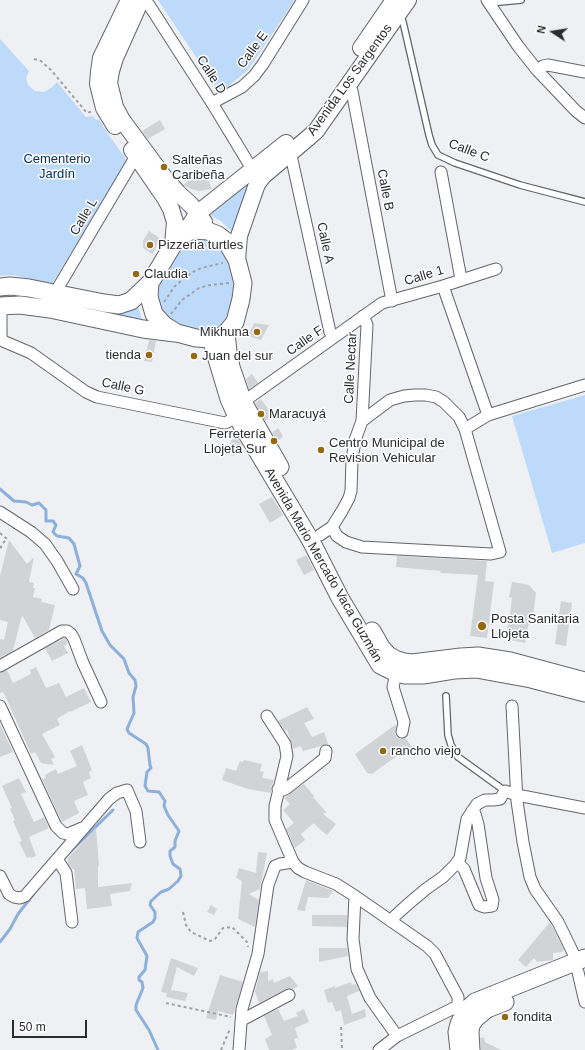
<!DOCTYPE html>
<meta charset="utf-8">
<style>
body{margin:0}
#map{position:relative;width:585px;height:1050px;overflow:hidden;background:#eef0f4;font-family:Helvetica,sans-serif}
canvas{display:block}
.north{position:absolute;left:533px;top:12px;width:40px;height:40px;-webkit-text-stroke:3px #fff;paint-order:stroke;rotate:282deg;font-size:11px;font-weight:700;line-height:16px;text-align:center;color:#2b2c2e}
.north::after{content:'';display:block;margin:auto;width:14px;height:18px;background:#2b2c2e;clip-path:polygon(50% 0,100% 100%,50% 72%,0 100%)}
.scale{position:absolute;left:12px;top:1020px;width:75px;height:18px;box-sizing:border-box;border:2px solid #2b2c2e;border-top:0;padding-left:5px;font-size:12px;line-height:14px;white-space:nowrap;color:#2b2c2e;-webkit-text-stroke:3px #fff;paint-order:stroke}
</style>
<div id="map">
<canvas width="585" height="1050"></canvas>
<div class="north">N</div>
<div class="scale">50 m</div>
</div>
<script>
const g = document.querySelector('canvas').getContext('2d');
g.lineJoin = 'round';
function fill(path, color) { g.fillStyle = color; g.fill(path, 'evenodd'); }
const shape = rows => new Path2D(rows.map(r => 'M' + r).join(''));
function strokePath(path, color, width, dash) { g.strokeStyle = color; g.lineWidth = width; g.lineCap = dash ? 'butt' : 'round'; g.setLineDash(dash || []); g.stroke(path); }
function write(font, color, halo, rows, align = 'center') {
  g.font = font + ' Helvetica,sans-serif'; g.lineWidth = 3; g.setLineDash([]); g.textBaseline = 'middle'; g.strokeStyle = halo; g.fillStyle = color; for (const [text, x, y, turn = 0] of rows) {
    g.save(); g.translate(x, y); g.rotate((+turn || 0) * Math.PI / 180); g.textAlign = isNaN(turn) ? turn : align; if (halo) g.strokeText(text, 0, 0); g.fillText(text, 0, 0); g.restore();
  }
}
fill(shape([
 [158,0,295,0,248,70,220,93],
 [0,39,29,71,26,78,28,85,35,91,44,92,52,87,57,82,86,117,93,116,96,120,99,119,108,134,126,159,126,162,52,284,13,275,0,276],
 [250,181,251,182,233,231,231,231,221,221,210,215,210,213],
 [193,238,209,239,220,246,230,263,234,280,235,290,228,318,219,327,214,329,203,330,174,323,158,307,157,286,183,245],
 [137,304,143,322,114,318,120,312],
 [585,395,585,543,552,553,512,416]
]), '#bedafb');
strokePath(shape([
 [0,489,14,501,26,502,32,505,39,503,46,510,46,521,53,521,56,525,53,532,57,536,69,538,74,544,80,566,76,574,83,578,86,583,102,631,110,645,124,659,129,673,135,680,136,686,133,697,134,713,127,729,129,733,146,744,148,748,150,765,151,768,147,772,145,786,148,791,159,792,165,801,164,806,168,815,179,831,175,841,175,847,170,851,170,856,173,864,180,869,181,876,178,881,169,889,161,892,151,901,150,905,155,912,155,918,153,922,138,932,137,938,147,956,145,970,139,977,139,980,142,982,143,988,136,1005,136,1010,149,1030,158,1050],
 [71,851,113,810],
 [0,942,10,929,18,914,36,891]
]), '#8db0da', 3);
fill(shape([
 [160,120,165,129,148,139,142,131],
 [204,169,212,189,199,191,191,189,183,185],
 [149,231,161,239,152,254,143,248,143,241],
 [254,323,269,325,261,340,248,336],
 [149,340,156,341,152,362,144,361],
 [252,374,258,383,249,389,246,379],
 [261,399,273,416,265,421,255,403],
 [278,428,283,436,277,442,272,433],
 [238,438,243,447,234,456,229,454,231,440],
 [272,497,283,515,270,523,259,504],
 [9,540,27,564,34,557,29,582,34,583,33,588,35,588,33,597,42,599,41,602,55,605,49,630,35,638,22,615,13,651,0,658,0,639,4,640,8,622,0,620,0,576],
 [306,555,314,570,304,575,296,560],
 [397,556,487,561,485,581,494,582,487,638,470,636,478,575,440,573,441,571,396,567],
 [512,582,529,585,536,593,533,617,530,617,525,643,505,639,510,614,512,598,509,597],
 [561,601,572,603,566,646,555,644],
 [65,638,68,643,64,646,68,653,52,661,45,648],
 [36,667,46,688,59,683,66,697,84,688,91,702,70,712,70,711,57,719,60,725,42,734,55,757,51,759,54,765,41,763,35,752,31,754,8,702,3,692,0,693,0,673,7,670,13,683,31,674,30,670],
 [307,707,314,719,304,723,312,737,324,732,328,744,303,751,301,746,293,749,287,730,285,731,278,721],
 [0,724,13,752,0,757],
 [395,725,396,726,395,734,397,737,401,739,405,738,413,748,394,758,372,774,367,773,355,754],
 [82,745,92,770,89,772,91,778,83,782,88,795,74,801,79,813,62,822,42,779,46,778,45,775,56,769,58,774,77,766,70,751],
 [244,760,262,764,260,771,264,772,262,778,274,780,271,787,271,793,248,789,222,780,226,768,236,771,240,761,243,762],
 [19,778,26,792,21,794,34,822,44,817,49,828,29,837,36,856,31,858,30,857,27,858,19,842,22,841,13,821,15,820,10,809,12,808,2,786],
 [304,784,314,796,313,797,326,812,323,814,336,824,327,835,317,827,314,823,301,834,305,840,295,848,286,829,294,823,283,810,290,804,284,798],
 [96,828,99,866,98,866,98,887,132,883,130,891,110,894,112,906,87,909,85,888,76,889,74,869,72,869,68,864,68,858],
 [258,852,267,853,260,889,249,894,259,900,255,927,238,919,242,881,236,878,239,868,256,873],
 [306,880,333,891,328,898,308,897,305,911,297,910],
 [211,905,217,909,214,915,207,912],
 [312,915,347,915,347,927,312,926],
 [550,922,564,950,562,952,553,953,553,960,537,962,534,958,526,967,518,960],
 [319,948,347,948,348,956,319,962],
 [171,958,198,968,194,976,177,967,171,990,188,993,185,1001,166,997,167,993,161,992],
 [268,971,268,981,273,979,274,983,290,976,298,986,293,989,286,989,259,1003,255,991,260,972],
 [220,975,243,982,233,1015,218,1011,216,1020,206,1018],
 [351,982,352,985,356,984,359,991,347,996,352,1014,365,1009,366,1017,344,1025,341,1010,336,1012,332,1002,328,1003,324,990,335,986,335,988],
 [278,1009,284,1021,298,1016,296,1013,304,1009,309,1022,295,1028,298,1038,294,1039,297,1048,292,1050,269,1050,265,1039,272,1035,264,1016],
 [484,1037,485,1042,501,1050,481,1050,480,1038]
]), '#d1d4d7');
const lane = shape([
 [489,3,521,0],
 [400,15,403,22,429,135,432,145,438,155,455,163,520,185,585,202],
 [446,696,448,735,451,745,458,757,505,791]
]);
const street = shape([
 [487,0,518,46,537,70,576,111,585,118],
 [141,1,149,5,212,103,252,169],
 [537,70,543,66,548,65,585,72],
 [347,87,352,91,392,301],
 [212,103,242,87,254,76,263,64,303,0],
 [289,154,292,160,330,332,334,337],
 [441,172,461,279],
 [443,286,488,415],
 [57,294,59,286,136,156],
 [1,306,1,337,3,341,31,353,86,392,97,397,225,423,237,417],
 [243,402,382,303,443,286,496,269],
 [465,429,488,415,585,385],
 [0,512,31,532,45,544,57,561,73,589],
 [332,527,337,536,346,542,362,547,491,554,500,552,465,429,459,417,444,402,436,397,426,395,415,395,404,396,390,400,362,421],
 [320,535,332,527,342,511,349,498,351,491,352,460,355,440,362,421,367,325,363,316],
 [0,666,62,631,67,631,71,634,74,639,83,663,101,702],
 [396,673,393,687,404,722,402,732],
 [0,706,56,826,63,833,68,834,82,828],
 [512,706,517,801,523,842,530,877,535,889,558,922,577,961],
 [267,716,285,744,287,756,275,806,275,820,293,862,298,868,305,872,336,884,355,896,427,946,435,954,458,997,458,1006,465,1011],
 [278,789,283,790,287,788,320,762,325,758,326,751],
 [57,859,66,873,72,922],
 [457,862,464,869,479,905,484,907,492,906,493,900,486,878,478,824,475,814,472,811],
 [0,876,9,894,14,897,20,898,25,896,109,799,117,793,127,790,136,811,140,842],
 [355,896,353,939,357,969,370,998,397,1036],
 [392,922,395,916,407,905,426,889,443,877,455,865,460,858,467,819,477,804,485,800,493,800,500,799,505,791,517,795,585,808],
 [578,972,585,1002],
 [242,1020,289,995],
 [239,1050,242,1009,258,954,268,885,275,866,280,864,293,862],
 [379,1050,397,1036,458,1006]
]);
const secondary = shape([
 [141,0,115,58,111,71,109,83,115,107,122,120,164,177,178,193,191,205,204,222],
 [361,48,394,0],
 [115,126,104,108,98,84,99,72,101,58,129,0],
 [132,150,165,198,171,209,175,222,173,245],
 [184,234,198,213,286,143],
 [237,260,239,236,257,184,263,176,308,138,316,131,408,0]
]);
const primary = shape([
 [193,230,208,231,218,235,226,241,237,260,243,283,241,299,235,322,226,333,220,337,211,339,196,338,177,333,164,325,154,314,149,297,150,283,173,245,184,234,193,230],
 [0,287,10,286,29,288,104,303,119,305,131,301,150,283],
 [0,306,20,305,50,309,143,329,175,333],
 [226,333,228,352,231,367,243,402,280,467],
 [211,339,229,399,237,417,311,541,340,598,380,665,396,673,405,675,423,675,454,670,476,669,531,679,585,693],
 [372,631,381,647,388,655,397,660,404,662,412,663,461,657,478,656,510,661,585,681],
 [459,1050,457,1032,459,1024,465,1011,475,1002,585,958],
 [471,1050,470,1032,471,1025,475,1019,487,1009,505,1002]
]);
strokePath(lane, '#636568', 8);
strokePath(street, '#636568', 13);
strokePath(secondary, '#636568', 18);
strokePath(primary, '#636568', 19);
strokePath(shape([
 [34,59,41,61,51,70,87,113,93,111],
 [164,302,175,286,191,273,201,268,223,263],
 [171,314,182,300,199,288,210,285,229,283],
 [0,533,7,539,2,544,0,550],
 [183,912,186,925,191,932,210,941,215,939,223,928,232,927,247,942,248,947],
 [166,1003,231,1017],
 [341,1027,342,1050],
 [221,1050,230,1029]
]), '#9fa0a4', 2, [3, 3]);
strokePath(lane, '#fff', 5.5);
strokePath(street, '#fff', 11);
strokePath(secondary, '#fff', 16);
strokePath(primary, '#fff', 17);
for (const [x, y, r, color] of [
 [164,167,4,"#936913"],
 [150,245,4,"#936913"],
 [136,274,4,"#936913"],
 [257,332,4,"#936913"],
 [149,355,4,"#936913"],
 [194,356,4,"#936913"],
 [261,414,4,"#936913"],
 [274,441,4,"#936913"],
 [321,450,4,"#936913"],
 [482,626,5,"#936913"],
 [383,751,4,"#936913"],
 [505,1017,4,"#936913"]
]) { const dot = new Path2D(); dot.arc(x, y, r, 0, 2 * Math.PI); g.fillStyle = color; g.fill(dot); strokePath(dot, '#fff', 1.5); }
write('13px', '#2b2c2e', '#fff', [
 ["Calle E",253,50,-54],
 ["Calle D",211,75,57],
 ["Avenida Los Sargentos",350,80,-54],
 ["Calle C",469,151,21],
 ["Calle B",385,190,79],
 ["Calle L",84,217,-59],
 ["Calle A",325,243,78],
 ["Calle 1",424,276,-17],
 ["Calle F",305,341,-35],
 ["Calle Nectar",351,368,-87],
 ["Calle G",123,387,12],
 ["Avenida Mario Mercado Vaca Guzmán",323,565,60]
]);
write('13px', '#036', '#fff', [
 ["Cementerio",57,159],
 ["Jardín",57,174]
]);
write('13px', '#2b2c2e', '#fff', [
 ["Salteñas",172,160],
 ["Caribeña",172,175],
 ["Pizzeria turtles",158,245],
 ["Claudia",144,274],
 ["Mikhuna",249,332,"right"],
 ["tienda",141,355,"right"],
 ["Juan del sur",202,356],
 ["Maracuyá",269,414],
 ["Ferretería",266,434,"right"],
 ["Llojeta Sur",266,449,"right"],
 ["Centro Municipal de",329,443],
 ["Revision Vehicular",329,458],
 ["Posta Sanitaria",491,619],
 ["Llojeta",491,634],
 ["rancho viejo",391,751],
 ["fondita",513,1017]
], 'left');
</script>
